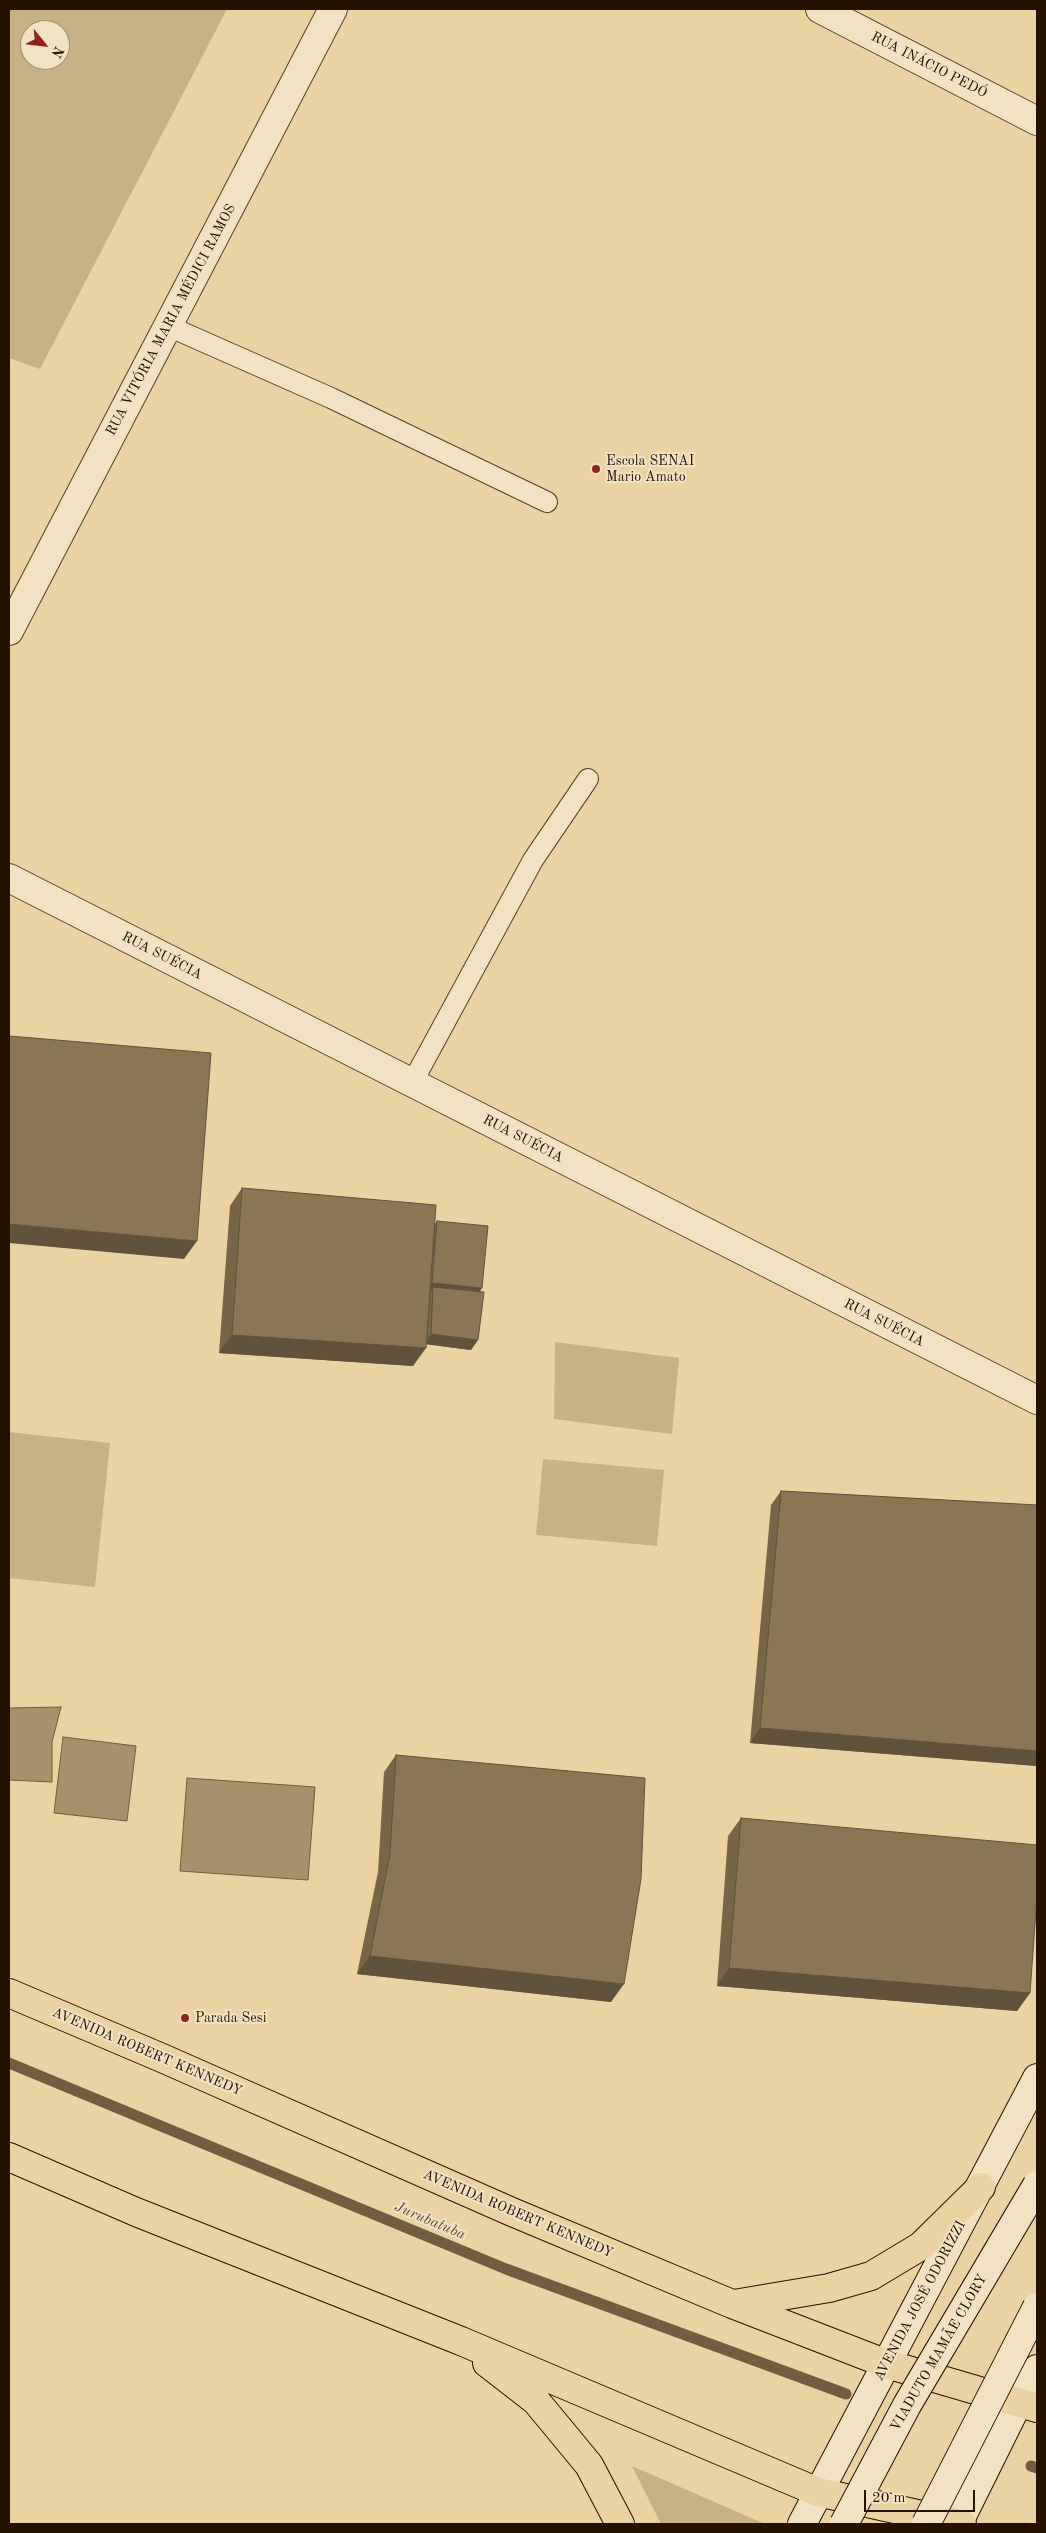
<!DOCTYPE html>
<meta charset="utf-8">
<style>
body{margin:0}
#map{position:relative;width:1046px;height:2533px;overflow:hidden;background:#ebd2a2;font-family:"Old Standard TT",serif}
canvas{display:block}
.frame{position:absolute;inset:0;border:10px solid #241100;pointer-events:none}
.north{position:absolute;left:20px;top:20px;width:50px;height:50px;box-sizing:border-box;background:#f2e2c3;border:1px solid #a08e75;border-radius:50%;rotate:119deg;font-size:14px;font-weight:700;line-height:20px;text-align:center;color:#241100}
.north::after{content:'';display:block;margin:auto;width:18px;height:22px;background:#8f2418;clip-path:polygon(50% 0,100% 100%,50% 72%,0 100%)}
.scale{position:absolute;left:864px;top:2490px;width:111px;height:22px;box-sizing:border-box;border:2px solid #241100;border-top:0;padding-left:6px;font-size:15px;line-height:18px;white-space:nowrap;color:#241100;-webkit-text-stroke:4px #f2e2c3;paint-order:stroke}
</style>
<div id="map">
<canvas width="1046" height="2533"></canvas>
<div class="frame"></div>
<div class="north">N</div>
<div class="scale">20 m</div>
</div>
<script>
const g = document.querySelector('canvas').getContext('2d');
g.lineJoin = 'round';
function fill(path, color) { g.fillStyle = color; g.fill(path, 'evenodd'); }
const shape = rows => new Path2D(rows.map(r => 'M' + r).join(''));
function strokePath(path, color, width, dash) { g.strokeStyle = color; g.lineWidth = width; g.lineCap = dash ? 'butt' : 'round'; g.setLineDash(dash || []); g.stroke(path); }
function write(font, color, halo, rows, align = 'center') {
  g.font = font + ' "Old Standard TT",serif'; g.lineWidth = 4; g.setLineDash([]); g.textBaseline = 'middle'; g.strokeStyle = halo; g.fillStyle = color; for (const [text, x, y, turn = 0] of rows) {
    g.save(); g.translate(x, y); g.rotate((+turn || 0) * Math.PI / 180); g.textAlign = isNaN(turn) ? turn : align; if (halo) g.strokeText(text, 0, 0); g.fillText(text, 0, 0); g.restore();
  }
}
fill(shape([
 [9,9,227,9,40,369,9,358],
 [30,30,60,30,60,60,30,60],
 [555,1342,679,1358,672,1434,554,1419],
 [9,1432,110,1443,95,1587,9,1578],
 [543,1459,664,1470,657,1546,536,1535],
 [632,2466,765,2524,661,2524]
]), '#c9b186');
const water = shape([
 [61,1707,52,1742,52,1782,9,1780,9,1708,61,1707],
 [63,1737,136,1746,127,1821,54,1813,63,1737],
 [187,1778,315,1787,308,1880,180,1871,187,1778]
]);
fill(water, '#a7906b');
strokePath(water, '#735d40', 1);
strokePath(shape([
 [9,2063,506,2269,846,2394],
 [1031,2466,1037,2468]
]), '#735d40', 11);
const lane = shape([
 [168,326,331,398,547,502],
 [412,1083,533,860,588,779]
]);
const street = shape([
 [820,9,1037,121],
 [9,631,333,9],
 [9,878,1037,1400]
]);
const secondary = shape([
 [802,2524,1037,2078],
 [958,2524,1018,2403,1037,2369]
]);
const primary = shape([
 [9,1993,162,2058,512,2212,732,2304,887,2364,1037,2408],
 [9,2157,136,2212,461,2341,818,2492,962,2524],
 [734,2304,829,2288,871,2276,921,2246,981,2187],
 [487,2363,536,2401,589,2465,620,2524]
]);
strokePath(lane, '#564128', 22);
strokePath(street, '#564128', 30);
strokePath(secondary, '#241100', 30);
strokePath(primary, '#241100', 30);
strokePath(lane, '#f2e2c3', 20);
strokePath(street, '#f2e2c3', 28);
strokePath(secondary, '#f2e2c3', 28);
strokePath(primary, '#ebd2a2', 28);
const secondaryBridge = shape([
 [844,2524,907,2405,1037,2185],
 [926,2524,1037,2307]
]);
strokePath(secondaryBridge, '#241100', 30, []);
strokePath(secondaryBridge, '#f2e2c3', 28);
fill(shape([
 [242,1188,434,1225,437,1221,482,1288,480,1291,471,1350,426,1344,413,1366,219,1353,230,1206],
 [781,1491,1037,1505,1037,1766,750,1743,771,1505],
 [396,1755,611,2002,357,1974,378,1872,384,1772],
 [741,1818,1030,1993,1017,2011,717,1986,728,1836]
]), '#786548');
fill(shape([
 [9,1224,197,1241,184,1259,9,1243],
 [432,1283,482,1288,475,1298,433,1287,429,1294,425,1293],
 [431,1334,478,1340,471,1350,424,1344],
 [232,1335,426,1348,413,1366,219,1353],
 [760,1728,1037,1751,1037,1766,750,1743],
 [370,1956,624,1984,611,2002,357,1974],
 [729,1968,1030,1993,1017,2011,717,1986]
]), '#61523b');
const building = shape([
 [9,1036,211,1053,197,1241,9,1224,9,1036],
 [242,1188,436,1205,426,1348,232,1335,242,1188],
 [437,1221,488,1226,482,1288,432,1283,437,1221],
 [433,1287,484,1292,478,1340,431,1334,433,1287],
 [781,1491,1037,1505,1037,1751,760,1728,781,1491],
 [396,1755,645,1778,641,1879,624,1984,370,1956,390,1854,396,1755],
 [741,1818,1037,1845,1037,1897,1030,1993,729,1968,741,1818]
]);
fill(building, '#8b7554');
strokePath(building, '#61523b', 1);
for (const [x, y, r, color] of [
 [596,469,5,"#8f2418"],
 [185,2018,5,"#8f2418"]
]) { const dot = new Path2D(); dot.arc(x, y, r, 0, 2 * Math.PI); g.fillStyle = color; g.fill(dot); strokePath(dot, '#f2e2c3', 2); }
write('14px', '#241100', '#f2e2c3', [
 ["RUA INÁCIO PEDÓ",929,65,27],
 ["RUA VITÓRIA MARIA MÉDICI RAMOS",171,320,-62],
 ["RUA SUÉCIA",162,956,27],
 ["RUA SUÉCIA",523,1139,27],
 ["RUA SUÉCIA",884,1323,27],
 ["AVENIDA ROBERT KENNEDY",147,2052,23],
 ["AVENIDA ROBERT KENNEDY",518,2214,23],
 ["AVENIDA JOSÉ ODORIZZI",920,2301,-62],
 ["VIADUTO MAMÃE CLORY",939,2353,-60]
]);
write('14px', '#241100', '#f2e2c3', [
 ["Escola SENAI",606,461],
 ["Mario Amato",606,477],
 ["Parada Sesi",195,2018]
], 'left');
write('italic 15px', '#5f4a30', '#f2e2c3', [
 ["Jurubatuba",430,2221,23]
]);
</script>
